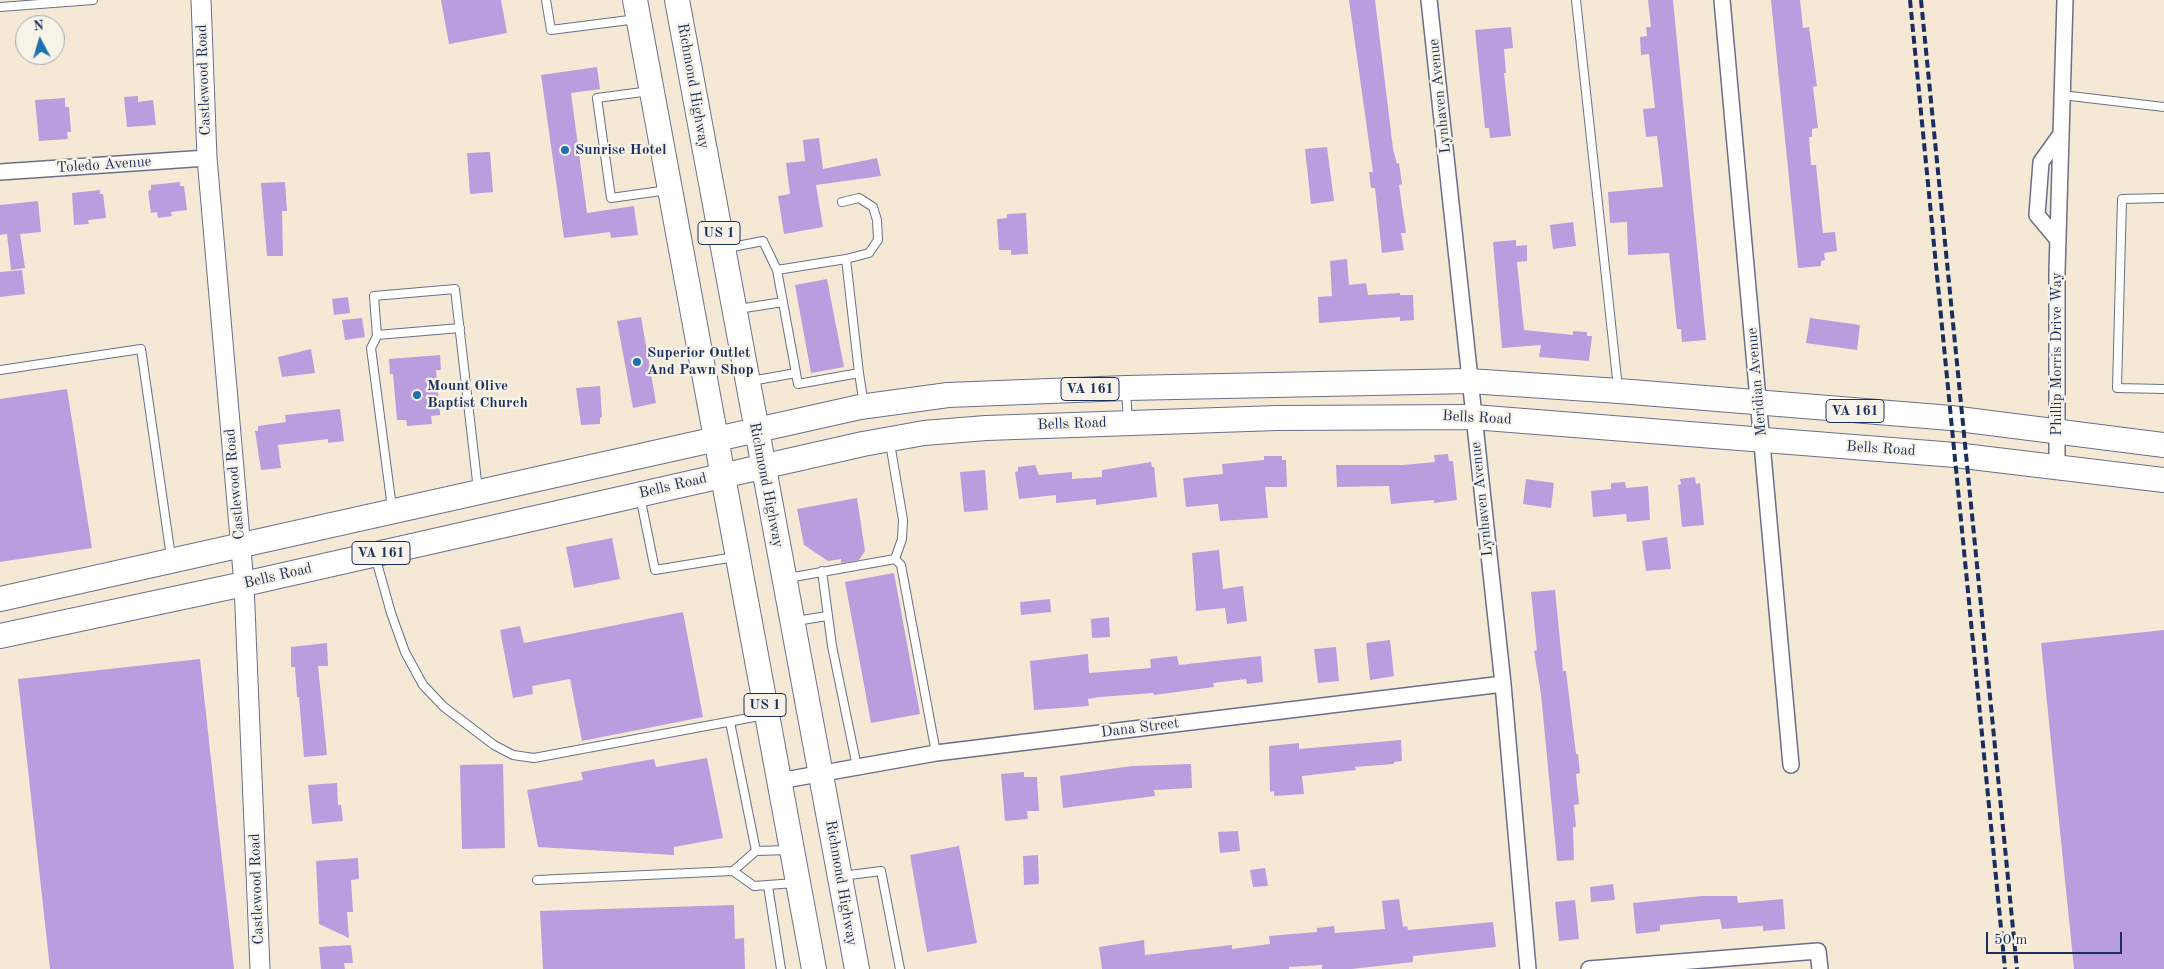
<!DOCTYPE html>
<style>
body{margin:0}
#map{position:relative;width:2164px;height:969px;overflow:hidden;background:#f5e9d5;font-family:"Old Standard TT",serif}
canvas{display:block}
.north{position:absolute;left:15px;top:15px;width:50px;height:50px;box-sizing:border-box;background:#f7f3e8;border:1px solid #9fa5b1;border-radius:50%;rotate:354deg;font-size:14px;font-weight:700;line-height:20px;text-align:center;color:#1b2f5e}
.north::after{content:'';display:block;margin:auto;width:18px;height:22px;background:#1f6fb2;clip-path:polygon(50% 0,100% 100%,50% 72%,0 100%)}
.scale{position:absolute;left:1986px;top:932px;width:136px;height:22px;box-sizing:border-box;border:2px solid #1b2f5e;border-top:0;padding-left:6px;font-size:15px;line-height:18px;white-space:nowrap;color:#1b2f5e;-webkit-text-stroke:4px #f7f3e8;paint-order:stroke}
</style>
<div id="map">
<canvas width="2164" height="969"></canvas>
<div class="north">N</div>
<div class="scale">50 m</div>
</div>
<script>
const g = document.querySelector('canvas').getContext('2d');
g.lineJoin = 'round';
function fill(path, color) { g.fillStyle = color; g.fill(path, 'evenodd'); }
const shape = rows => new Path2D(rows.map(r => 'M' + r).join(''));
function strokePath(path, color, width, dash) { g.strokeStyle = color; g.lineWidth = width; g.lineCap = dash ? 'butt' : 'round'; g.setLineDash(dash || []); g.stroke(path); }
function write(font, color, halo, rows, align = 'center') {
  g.font = font + ' "Old Standard TT",serif'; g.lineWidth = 4.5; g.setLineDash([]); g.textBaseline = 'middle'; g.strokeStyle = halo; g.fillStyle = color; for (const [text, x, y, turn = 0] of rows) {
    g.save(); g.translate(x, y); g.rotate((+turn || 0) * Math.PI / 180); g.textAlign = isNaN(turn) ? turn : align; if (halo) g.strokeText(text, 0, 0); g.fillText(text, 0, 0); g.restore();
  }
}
fill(shape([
 [441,0,501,0,507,33,449,44],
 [1349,0,1375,0,1393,149,1397,164,1399,163,1402,184,1399,185,1406,233,1401,233,1404,250,1382,253,1375,188,1371,188,1369,172,1373,172],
 [1648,0,1673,0,1706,340,1682,342,1681,329,1677,329,1669,253,1628,255,1627,222,1610,223,1608,192,1663,187,1657,136,1646,137,1643,109,1655,108,1649,54,1641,55,1640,37,1647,36,1646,27,1651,27],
 [1771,0,1800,0,1803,28,1809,27,1817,86,1813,87,1818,128,1812,129,1812,137,1809,137,1811,165,1816,165,1823,233,1835,232,1837,251,1824,253,1825,260,1821,261,1821,266,1798,268],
 [1511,27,1513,48,1504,49,1506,73,1504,73,1511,136,1490,138,1489,128,1485,128,1475,30],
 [597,67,600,89,571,93,587,213,634,206,638,235,611,238,610,232,564,238,541,75],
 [138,96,138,102,153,100,156,125,127,127,124,97],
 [65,98,65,107,69,107,71,132,67,132,68,139,39,141,35,100],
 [819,138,823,169,877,158,881,176,816,185,823,227,784,234,778,196,790,194,786,163,805,161,803,140],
 [1327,147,1334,201,1311,204,1305,149],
 [490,152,493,192,470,194,467,153],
 [180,182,180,186,184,186,187,210,171,212,172,216,158,218,157,212,151,213,148,191,151,190,151,185],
 [285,182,287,211,282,211,283,256,267,256,261,183],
 [100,190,100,194,103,194,106,218,88,220,89,224,74,225,72,193],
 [38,201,41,232,20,234,25,268,11,270,7,234,0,235,0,205],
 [1026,213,1028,254,1011,255,1011,250,999,250,997,219,1007,218,1007,214],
 [1573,222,1576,246,1553,249,1550,225],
 [1516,240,1516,246,1527,245,1527,261,1517,262,1524,330,1573,335,1573,331,1587,332,1587,336,1592,336,1589,361,1539,357,1541,345,1502,348,1493,242],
 [1347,259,1349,285,1366,283,1368,295,1400,293,1400,295,1413,295,1414,320,1400,321,1400,317,1319,323,1318,297,1332,296,1330,261],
 [22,270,25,294,0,297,0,272],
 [827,279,844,367,811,373,795,285],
 [348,297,350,313,334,315,332,299],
 [641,317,656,403,633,408,617,321],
 [362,318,365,337,345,340,342,320],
 [1810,318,1860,325,1857,350,1806,343],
 [311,349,315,373,282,377,278,357],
 [440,355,441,370,436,370,440,415,431,416,432,424,407,426,406,420,397,420,393,374,390,374,389,359],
 [600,386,602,417,600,418,600,424,581,425,576,388],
 [67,389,92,548,0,562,0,399],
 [340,409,344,441,328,443,328,439,278,445,281,468,261,470,255,431,258,431,258,426,286,422,285,415],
 [1448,454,1449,461,1453,461,1457,500,1434,503,1434,500,1391,504,1389,486,1337,487,1336,465,1403,465,1435,462,1434,455],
 [1264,456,1282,456,1282,460,1286,460,1287,487,1265,487,1268,518,1220,521,1218,504,1186,507,1183,478,1223,474,1222,464,1264,460],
 [1151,462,1152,467,1154,467,1157,497,1096,505,1096,499,1056,503,1056,495,1019,499,1015,472,1018,471,1018,467,1035,465,1039,475,1072,472,1072,479,1102,477,1102,470],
 [985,470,988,510,964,512,960,472],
 [1695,477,1696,484,1700,483,1704,525,1682,527,1678,485,1681,484,1680,479],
 [1526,479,1554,483,1551,508,1523,504],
 [1625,482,1626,488,1648,486,1650,520,1627,522,1626,514,1593,517,1591,491,1611,489,1611,483],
 [857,498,865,551,859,560,841,563,841,559,828,561,804,545,797,509],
 [1667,537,1671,569,1646,571,1642,541],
 [612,538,620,579,574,588,566,547],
 [1219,550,1223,589,1243,586,1247,621,1227,624,1225,608,1196,611,1192,553],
 [894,573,920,714,871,723,845,582],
 [1555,590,1563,671,1566,671,1576,754,1578,754,1580,773,1576,774,1579,804,1574,805,1576,827,1573,827,1574,860,1557,861,1541,694,1534,651,1537,650,1531,592],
 [1050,599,1051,612,1021,615,1020,602],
 [683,612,703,717,582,741,570,679,532,686,533,694,513,698,500,630,520,626,524,643],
 [1109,617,1110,637,1092,638,1091,619],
 [2164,630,2164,969,2074,969,2041,643],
 [1390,640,1394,676,1370,680,1366,643],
 [327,643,328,666,318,666,327,755,304,757,299,697,297,697,295,667,291,667,291,647],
 [1336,647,1339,681,1318,683,1314,649],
 [1088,654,1089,673,1151,668,1150,659,1177,656,1179,665,1261,656,1263,682,1247,684,1246,679,1213,683,1214,687,1154,695,1153,693,1100,697,1088,699,1089,706,1034,710,1030,661],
 [200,659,234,969,50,969,18,679],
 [1401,740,1402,761,1394,762,1394,764,1355,767,1356,770,1302,776,1304,794,1274,796,1274,791,1270,792,1269,746,1299,743,1299,749],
 [707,758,723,838,674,847,674,855,538,847,527,790,583,780,581,772,654,759,656,767],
 [503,764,505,848,462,849,460,765],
 [1191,764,1192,788,1154,790,1155,796,1063,808,1060,776,1132,766],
 [1024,772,1024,777,1037,777,1039,811,1027,811,1028,819,1005,821,1001,774],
 [337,783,338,805,341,805,343,821,312,824,308,785],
 [1238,831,1240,851,1220,853,1218,832],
 [959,846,977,943,927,952,910,855],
 [1038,855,1039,884,1024,885,1023,856],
 [358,858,359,879,351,880,353,912,347,912,349,938,319,924,316,861],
 [1265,868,1268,886,1253,887,1250,870],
 [1613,884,1615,900,1591,902,1590,887],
 [1702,896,1737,896,1738,903,1783,899,1785,929,1763,931,1763,926,1722,929,1720,919,1660,925,1660,931,1636,934,1633,903],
 [1399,899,1403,927,1407,926,1408,930,1493,922,1496,947,1413,956,1413,962,1352,969,1322,969,1322,965,1289,967,1289,969,1102,969,1099,947,1144,940,1145,955,1232,945,1232,949,1270,944,1269,936,1317,932,1317,928,1334,926,1335,933,1385,929,1382,901],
 [1575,900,1579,939,1559,941,1555,902],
 [734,905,735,939,744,938,745,969,543,969,540,911],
 [351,945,353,963,344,963,345,969,321,969,319,947]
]), '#ba9ddf');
const service = shape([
 [546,0,551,30,637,19],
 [1576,0,1618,388],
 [0,7,93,0],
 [650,91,597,98,611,198,668,190],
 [2062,95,2164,107],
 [2164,198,2122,199,2117,388,2164,389],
 [842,202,859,198,873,207,877,220,878,240,869,253,846,259],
 [727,248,763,241,777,270,798,384,859,373,846,259,777,270],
 [738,309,783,302],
 [377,335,460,328],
 [0,370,141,349,171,557],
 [859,373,864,405],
 [751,381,796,373],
 [1126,390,1128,421],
 [890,443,903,520,902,539,895,559],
 [640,496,655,570,735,557],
 [392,508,371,348,377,336,374,296,455,289,478,490],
 [375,556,391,613,405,652,423,685,444,707,494,745,513,755,534,758,765,715],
 [822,571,832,646,857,767],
 [788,578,895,559,901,565,936,753],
 [796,621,827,616],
 [730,722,756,851],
 [733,871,754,886,795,883],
 [842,876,881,871,900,969],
 [537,880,733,871,756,851,790,850],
 [768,886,781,969]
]);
const minor = shape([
 [1429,0,1503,684,1528,969],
 [1722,0,1791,765],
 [0,172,207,158],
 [2058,240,2037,215,2041,162,2061,134],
 [2057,467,2057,271,2065,0],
 [779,781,936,753,1503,684],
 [1589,969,1818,951,1820,969]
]);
const tertiary = shape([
 [201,0,207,158,244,584,260,969]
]);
const primary = shape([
 [635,0,814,969],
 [677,0,857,969],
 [0,599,860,407,948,395,1126,388,1469,381,1619,391,1951,418,2164,445],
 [0,636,244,584,863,444,924,433,986,428,1277,418,1473,417,1955,455,2164,480]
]);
strokePath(service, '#677088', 10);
strokePath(minor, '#677088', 18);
strokePath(tertiary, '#677088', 21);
strokePath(primary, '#677088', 26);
strokePath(service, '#fff', 8);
strokePath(minor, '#fff', 15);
strokePath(tertiary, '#fff', 19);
strokePath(primary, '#fff', 24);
strokePath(shape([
 [1910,0,2005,969],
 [1921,0,2017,969]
]), '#1b2f5e', 4, [8, 4]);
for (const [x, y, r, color] of [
 [565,150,5,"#1f6fb2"],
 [637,362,5,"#1f6fb2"],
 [417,395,5,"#1f6fb2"]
]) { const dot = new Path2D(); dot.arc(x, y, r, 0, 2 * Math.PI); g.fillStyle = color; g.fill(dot); strokePath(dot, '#f7f3e8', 2); }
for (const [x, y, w] of [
 [719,233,42],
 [1090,389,58],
 [1855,411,58],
 [381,553,58],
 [765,705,42]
]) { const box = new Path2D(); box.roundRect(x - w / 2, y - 11.5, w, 23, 4); g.fillStyle = '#f7f3e8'; g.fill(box); strokePath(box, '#1b2f5e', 1); }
write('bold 14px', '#1b2f5e', null, [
 ["US 1",719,233],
 ["VA 161",1090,389],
 ["VA 161",1855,411],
 ["VA 161",381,553],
 ["US 1",765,705]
]);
write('15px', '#1b2f5e', '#f7f3e8', [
 ["Castlewood Road",204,80,-92],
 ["Richmond Highway",693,86,80],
 ["Lynhaven Avenue",1440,96,-96],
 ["Toledo Avenue",104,165,-4],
 ["Phillip Morris Drive Way",2057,354,-90],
 ["Meridian Avenue",1757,382,-95],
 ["Bells Road",1477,418,3],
 ["Bells Road",1072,424,-2],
 ["Bells Road",1881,449,4],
 ["Castlewood Road",235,484,-95],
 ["Richmond Highway",766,485,79],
 ["Bells Road",673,486,-13],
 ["Lynhaven Avenue",1482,499,-96],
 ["Bells Road",278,576,-13],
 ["Dana Street",1140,728,-7],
 ["Richmond Highway",841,883,80],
 ["Castlewood Road",257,889,-92]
]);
write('bold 15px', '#1b2f5e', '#f7f3e8', [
 ["Sunrise Hotel",575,150],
 ["Superior Outlet",647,353],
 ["And Pawn Shop",647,370],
 ["Mount Olive",427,386],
 ["Baptist Church",427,403]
], 'left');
</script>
